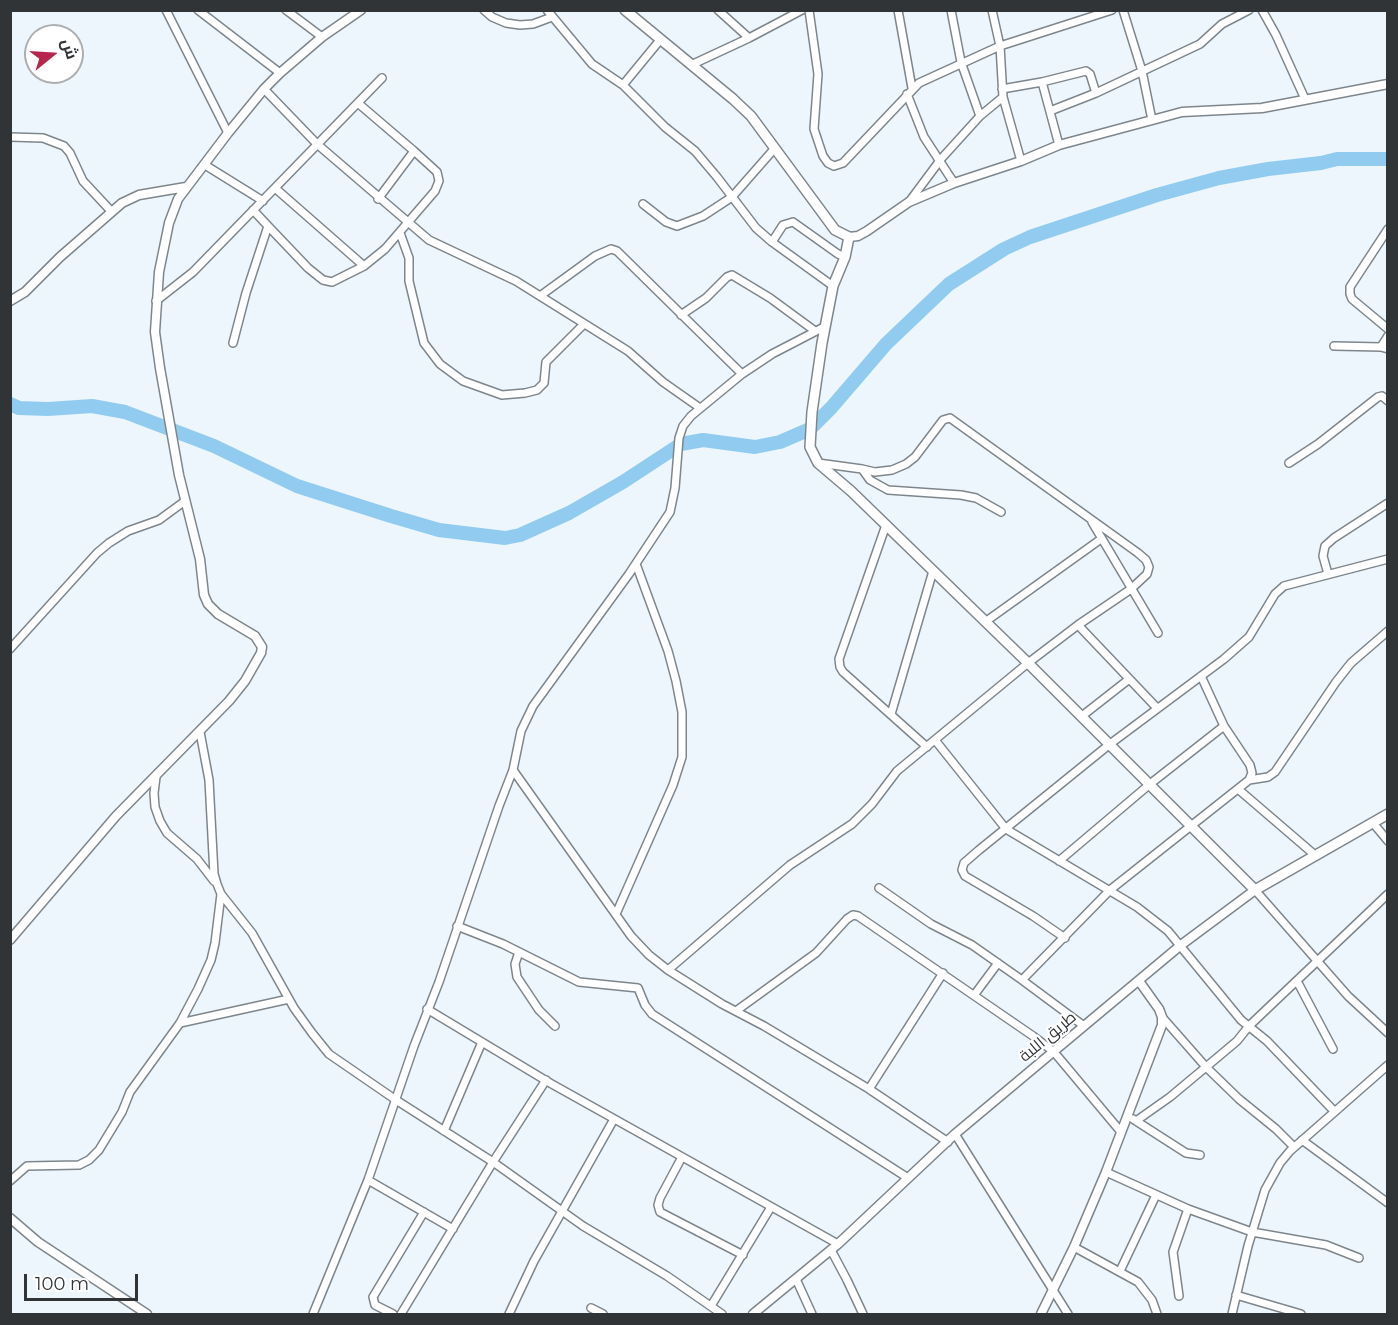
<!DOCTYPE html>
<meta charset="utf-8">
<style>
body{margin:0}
#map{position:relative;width:1398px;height:1325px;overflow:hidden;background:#edf6fc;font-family:Montserrat,Cairo,sans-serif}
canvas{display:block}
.frame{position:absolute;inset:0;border:12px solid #313436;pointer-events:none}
.north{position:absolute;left:24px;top:24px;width:60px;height:60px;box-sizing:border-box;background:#fff;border:2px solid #adaeaf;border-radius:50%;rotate:72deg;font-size:16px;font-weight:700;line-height:24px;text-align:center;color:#313436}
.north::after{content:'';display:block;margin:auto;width:21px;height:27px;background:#b7264e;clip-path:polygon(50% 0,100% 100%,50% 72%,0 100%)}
.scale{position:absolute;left:24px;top:1274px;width:114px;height:27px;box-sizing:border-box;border:3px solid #313436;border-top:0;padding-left:8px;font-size:18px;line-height:21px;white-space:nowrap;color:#313436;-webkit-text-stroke:4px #fff;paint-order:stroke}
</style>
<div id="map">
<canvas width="1398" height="1325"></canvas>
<div class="frame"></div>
<div class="north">ش</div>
<div class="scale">100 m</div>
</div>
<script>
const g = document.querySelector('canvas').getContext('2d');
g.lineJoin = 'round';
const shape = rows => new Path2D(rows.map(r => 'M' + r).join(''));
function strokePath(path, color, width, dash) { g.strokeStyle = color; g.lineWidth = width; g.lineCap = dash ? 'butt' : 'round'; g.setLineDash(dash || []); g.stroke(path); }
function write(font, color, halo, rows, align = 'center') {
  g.font = font + ' Montserrat,Cairo,sans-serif'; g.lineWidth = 4.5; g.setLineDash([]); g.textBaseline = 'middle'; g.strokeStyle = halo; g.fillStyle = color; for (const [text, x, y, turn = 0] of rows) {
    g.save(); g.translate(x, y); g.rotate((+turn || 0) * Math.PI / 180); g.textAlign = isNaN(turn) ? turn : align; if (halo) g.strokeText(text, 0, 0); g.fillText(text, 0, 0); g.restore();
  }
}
strokePath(shape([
 [10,404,19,408,48,409,92,406,125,412,214,446,297,486,391,516,439,530,505,538,520,535,569,513,623,482,681,444,703,440,755,447,780,442,810,429,831,408,886,344,949,284,1004,249,1030,237,1157,195,1219,178,1268,169,1321,163,1337,159,1388,159]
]), '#91ccf0', 14);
const minor = shape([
 [166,10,228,133],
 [198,10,280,73],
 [286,10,322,37],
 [484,10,492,17,506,23,520,25,533,24,552,17],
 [547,10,592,64,623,85,665,127,695,151,717,177,756,228,772,242,833,286],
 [718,10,749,38],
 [809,10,818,74,814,129,823,156,828,163,834,166,843,163,919,83,1000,46,1112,10],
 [898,10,912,88],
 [951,10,961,62,980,116],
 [992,10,1000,46,1003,97,1021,161],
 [1123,10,1142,71,1152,120],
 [1262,10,1276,35,1305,99],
 [691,65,749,38,802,10],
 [1042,82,1059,145],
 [623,85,660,40],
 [264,89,317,144,429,240,516,281,628,351,663,382,700,408],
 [1002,89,1042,82,1086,71,1090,74,1096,93],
 [907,94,924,137,954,183],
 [359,104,414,151],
 [1050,111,1096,93,1200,44,1222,24,1249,10],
 [10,137,43,138,64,146,70,153,83,181,111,211],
 [205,165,263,201],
 [275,188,364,266,385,249,435,191,439,181,437,172,414,151,378,199],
 [909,202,941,159,980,116,1003,97],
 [643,204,666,222,677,226,703,216,732,197,775,148],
 [268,226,308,268,323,280,332,282,364,266],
 [1388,229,1350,287,1350,294,1352,299,1388,329],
 [400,233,409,258,409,281,424,343,440,364,463,381,502,395,525,393,537,390,544,383,546,362,584,324],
 [772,242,783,225,793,222,838,254,845,257],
 [540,296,595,256,611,249,617,251,742,374],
 [156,301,193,272,382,78],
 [681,315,706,298,727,277,732,275,770,298,815,331],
 [233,343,246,293,268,226,253,210],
 [1334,346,1381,347,1388,349],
 [1381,347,1388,336],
 [1289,463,1318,444,1378,397,1382,396,1388,401],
 [862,469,870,480,888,490,961,495,976,498,1001,512],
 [1092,522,1158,633],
 [886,525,839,659,840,667,843,672,927,747],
 [1328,574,1323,556,1325,546,1334,538,1388,503],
 [985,622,1101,539],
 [1078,625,1157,708],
 [10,649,97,553,109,543,128,531,159,520,185,501],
 [1201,676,1224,726],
 [891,714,933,571],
 [1082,716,1128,680],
 [200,732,209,780,214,874,217,884,221,894,252,933,294,1008,312,1033,329,1054,396,1100,493,1162,583,1226,667,1276,722,1314],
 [935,740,1006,829,1137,907,1168,931,1241,1020,1267,1041,1334,1111],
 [513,770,631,936,649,955,668,970,722,1004,764,1026,869,1089,948,1142],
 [156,777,154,793,155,807,160,821,167,833,197,859,214,881],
 [1249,780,1268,777,1275,772,1336,682,1351,663,1388,631],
 [1238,789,1316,856],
 [1373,823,1388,841],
 [879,888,931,924,972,945,1022,980,1084,1026],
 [1255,890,1348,996,1388,1033],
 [616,914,673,785,682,757,682,712,676,681,668,651,636,564],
 [457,926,503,944,579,982,638,988,645,1005,652,1014,908,1178],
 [1065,938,1033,916,965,876,962,870,964,863,979,850,1110,744,1224,659,1249,637,1275,594,1284,586,1388,559],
 [519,952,515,964,517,977,539,1010,555,1026],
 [668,970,790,865,852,824,872,804,897,771,1028,663,1078,625,1131,589,1147,574,1149,567,1146,560,1138,553,950,418,943,420,915,457,906,464,892,470,875,472,862,469,818,463],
 [1022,980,1110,890,1249,780,1252,773,1250,765,1224,726,1150,784,1059,861],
 [1297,981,1333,1049],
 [975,994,998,963],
 [427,1009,550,1083,838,1244],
 [736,1011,816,953,847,919,853,915,858,916,1033,1036,1054,1052,1121,1132],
 [1162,1017,1206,1067,1237,1041,1249,1026,1388,894],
 [180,1023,289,999],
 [869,1089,943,973],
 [1133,1119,1186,1153,1200,1155],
 [1136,1121,1170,1097,1206,1067,1239,1099,1276,1129,1294,1147],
 [444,1131,482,1042],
 [955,1134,1068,1314],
 [1302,1140,1388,1203],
 [682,1157,660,1198,658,1205,660,1212,743,1255],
 [1106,1172,1188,1209,1252,1232,1326,1245,1359,1258],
 [368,1180,453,1229],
 [10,1181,27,1166,79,1165,89,1160,99,1150,122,1112,130,1092,180,1023,198,989,211,960,215,943,221,894],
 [1074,1247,1138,1282,1152,1300,1157,1314],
 [831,1250,847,1280,863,1314],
 [1120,1271,1156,1195],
 [796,1279,812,1314],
 [1236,1295,1301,1314],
 [1179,1296,1173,1252,1188,1209],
 [711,1306,771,1207],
 [591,1308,603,1314],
 [313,1314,368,1180,414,1046,439,982,499,806,513,770,521,731,533,706,629,574,670,512,675,488,679,438,683,426,691,416,742,374,772,354,824,327],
 [393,1314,375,1305,373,1297,424,1212],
 [401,1314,493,1162,546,1080],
 [509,1314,534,1261,614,1119],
 [1232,1314,1248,1246,1265,1190,1280,1163,1290,1151,1388,1065]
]);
const tertiary = shape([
 [849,237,858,236,867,231,909,202,954,183,1021,161,1059,145,1182,112,1262,108,1388,84],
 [10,301,25,292,60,257,122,203,139,195,186,187],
 [10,940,116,816,229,701,245,681,261,653,262,647,255,636,218,614,208,604,204,595,200,559,179,475,160,368,155,332,159,272,169,223,178,199,228,133,264,89,280,73,322,37,361,10],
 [10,1218,38,1242,147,1314],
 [753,1314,838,1244,955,1134,1084,1026,1181,945,1255,890],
 [1041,1314,1074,1247,1106,1172,1162,1025,1162,1017,1159,1009,1139,981]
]);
const secondary = shape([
 [625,10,733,99,751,116,835,230,849,237,845,257,833,286,822,343,812,412,810,447,818,463,851,491,1028,663,1255,890,1388,814]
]);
strokePath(minor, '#7e868b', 10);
strokePath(tertiary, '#7e868b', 11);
strokePath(secondary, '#7e868b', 12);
strokePath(minor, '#fff', 7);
strokePath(tertiary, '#fff', 8);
strokePath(secondary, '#fff', 9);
write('16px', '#313436', '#fff', [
 ["طريق اللبة",1048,1037,-40]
]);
</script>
